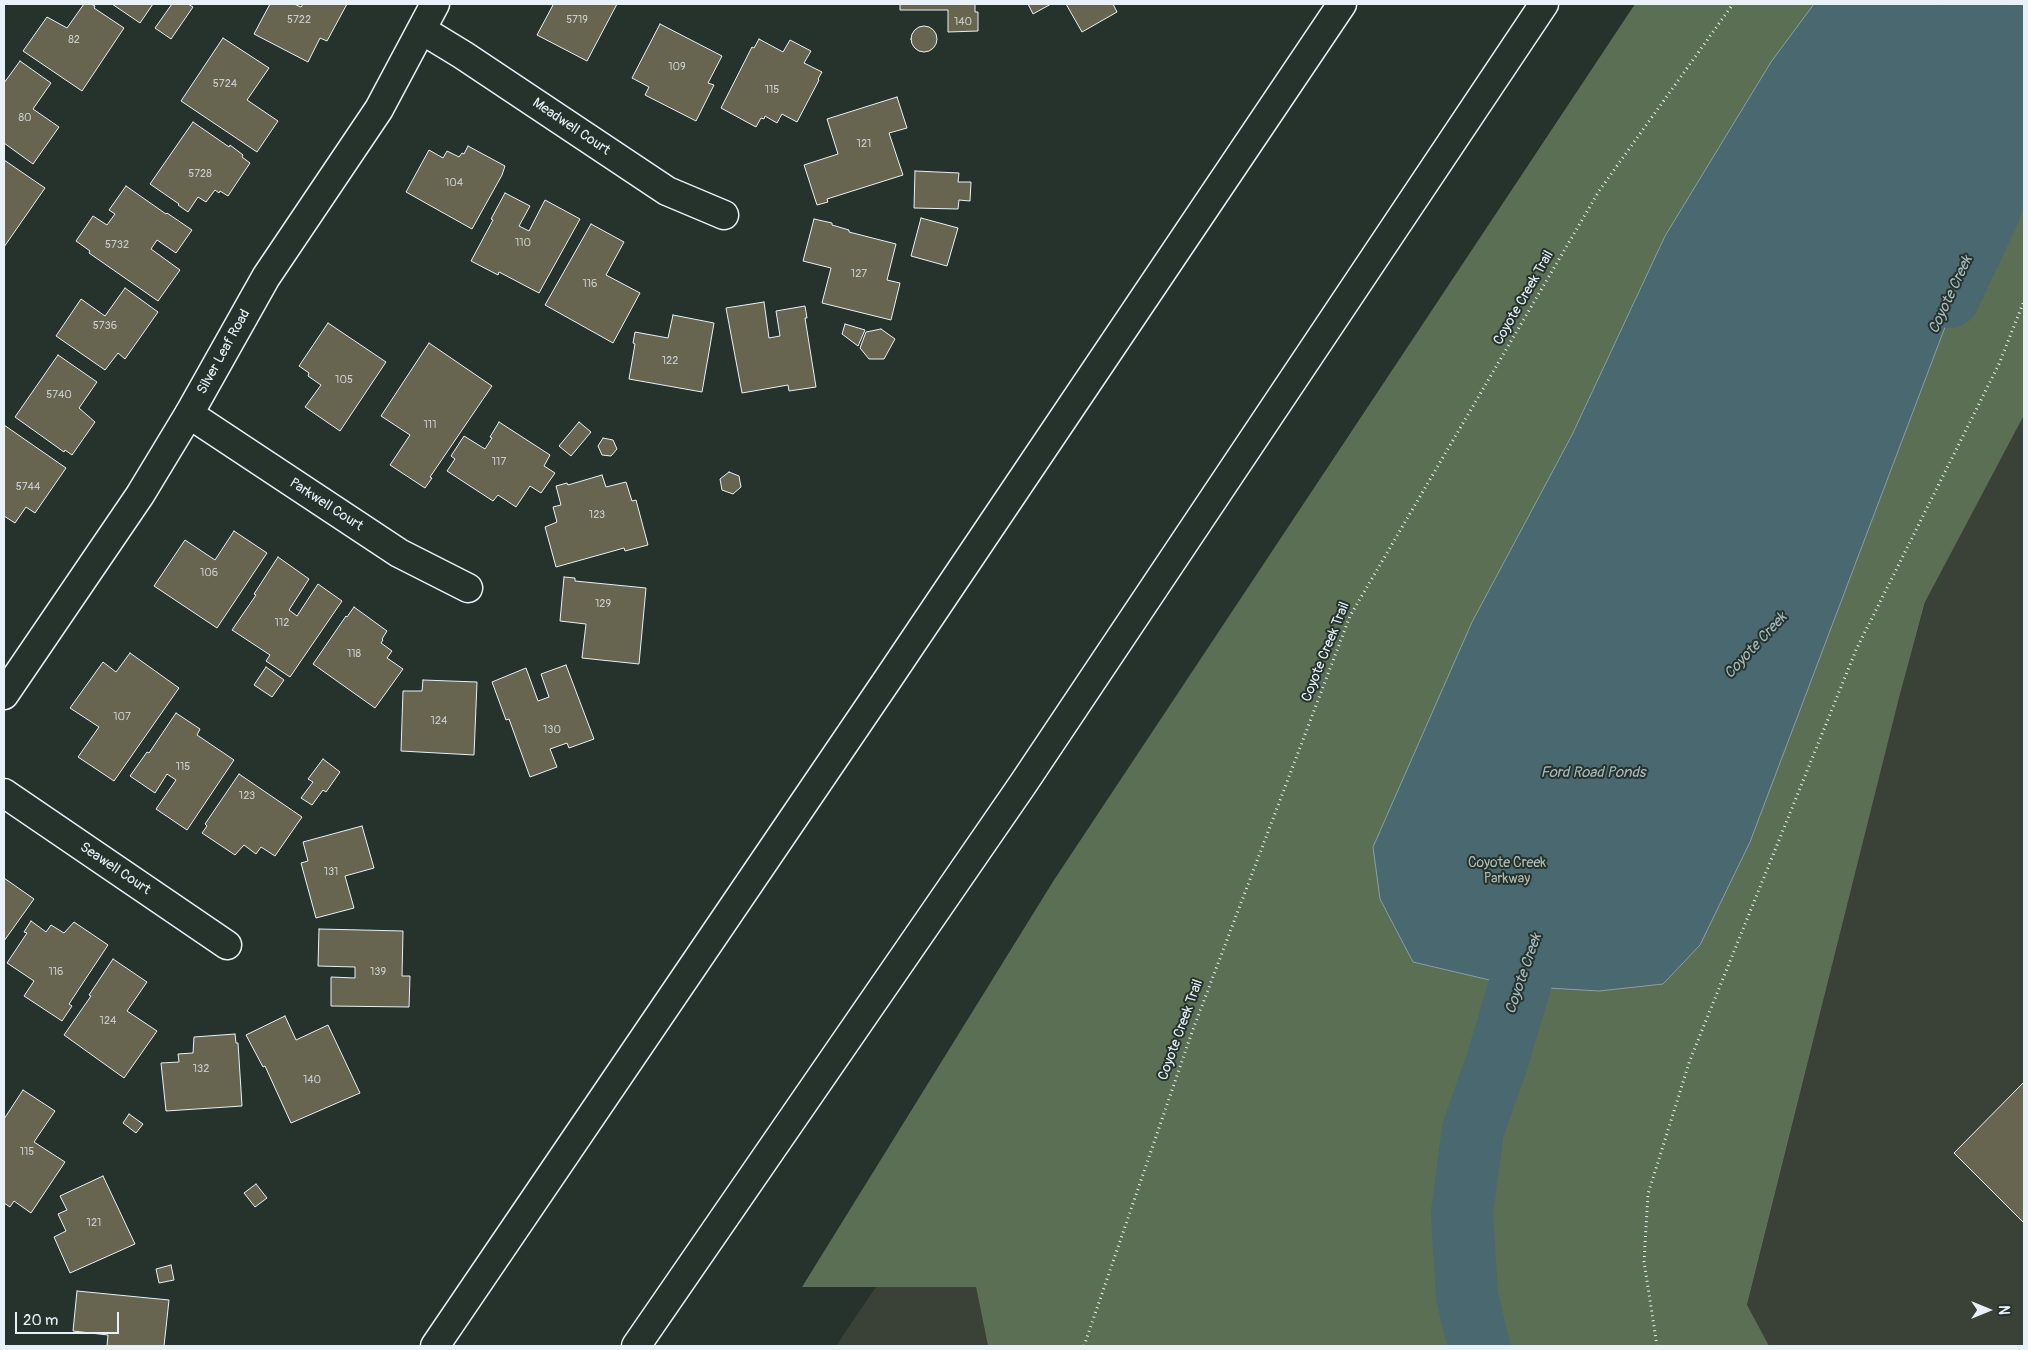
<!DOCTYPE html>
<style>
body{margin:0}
#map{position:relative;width:2028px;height:1350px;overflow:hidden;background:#26332d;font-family:Pangolin,sans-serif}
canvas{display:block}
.frame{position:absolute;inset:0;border:5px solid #e8f1f8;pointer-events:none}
.north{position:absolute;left:1963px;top:1285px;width:50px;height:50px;-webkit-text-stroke:4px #26332d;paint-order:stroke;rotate:90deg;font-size:14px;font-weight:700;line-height:20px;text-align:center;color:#e8f1f8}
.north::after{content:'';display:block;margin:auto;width:18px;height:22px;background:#e8f1f8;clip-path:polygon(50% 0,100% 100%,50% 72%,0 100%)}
.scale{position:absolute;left:15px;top:1312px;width:104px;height:22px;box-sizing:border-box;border:2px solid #e8f1f8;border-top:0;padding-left:6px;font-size:15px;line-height:18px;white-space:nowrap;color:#e8f1f8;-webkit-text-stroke:4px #26332d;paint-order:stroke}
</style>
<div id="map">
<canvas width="2028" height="1350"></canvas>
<div class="frame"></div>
<div class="north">N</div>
<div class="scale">20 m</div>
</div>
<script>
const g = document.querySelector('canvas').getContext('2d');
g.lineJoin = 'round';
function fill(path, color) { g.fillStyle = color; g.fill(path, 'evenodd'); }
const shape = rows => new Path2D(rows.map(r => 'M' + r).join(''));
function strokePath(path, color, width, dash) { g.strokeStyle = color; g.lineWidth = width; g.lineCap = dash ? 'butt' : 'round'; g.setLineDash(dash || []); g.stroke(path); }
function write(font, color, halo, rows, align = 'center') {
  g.font = font + ' Pangolin,sans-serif'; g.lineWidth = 4; g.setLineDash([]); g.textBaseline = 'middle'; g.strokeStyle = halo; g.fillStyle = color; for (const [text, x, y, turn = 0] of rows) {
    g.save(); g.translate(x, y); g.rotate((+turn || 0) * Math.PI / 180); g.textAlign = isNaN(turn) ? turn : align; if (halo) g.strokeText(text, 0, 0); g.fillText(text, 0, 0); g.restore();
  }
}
fill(shape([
 [2024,307,2024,1346,1737,1346,1899,698,2000,330],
 [876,1287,976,1287,988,1346,836,1346]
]), '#3a4238');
fill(shape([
 [1635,4,2024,4,2024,415,1925,602,1899,698,1747,1305,1769,1346,988,1346,976,1287,802,1287,1054,880]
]), '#5a6f53');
const water = shape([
 [1814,4,2024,4,2024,138,2003,174,1750,842,1700,945,1663,984,1599,991,1515,986,1413,962,1380,899,1373,847,1472,622,1572,435,1665,236,1771,62,1814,4]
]);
fill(water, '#496870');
strokePath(water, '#899fa6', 1);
strokePath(shape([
 [1949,297,1989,212,2024,116,2017,81,1969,19,1971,4],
 [1479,1346,1467,1296,1462,1213,1473,1130,1497,1062,1532,944,1550,907]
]), '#496870', 62);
const building = shape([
 [84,4,91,4,95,6,94,8,124,28,82,91,23,51,47,17,67,28,84,4],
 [112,4,153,4,140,23,112,4],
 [172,4,188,4,193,7,171,39,155,28,172,4],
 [270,4,294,4,301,7,303,4,347,4,327,41,320,38,308,62,254,34,270,4],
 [551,4,617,4,587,61,537,35,553,5,551,4],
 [900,4,975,4,975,12,978,12,978,31,948,32,948,10,900,10,900,4],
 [1028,4,1051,4,1033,14,1028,4],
 [1066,4,1113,4,1117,12,1082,32,1066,4],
 [660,24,722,56,708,83,714,85,696,121,645,95,649,87,632,78,660,24],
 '911 39a13 13 0 1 1 26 0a13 13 0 1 1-26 0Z',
 [223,38,269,68,247,100,278,121,257,152,181,101,223,38],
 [759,39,783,52,790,40,811,51,804,63,822,72,818,79,819,80,797,122,782,114,777,123,765,116,764,119,761,118,756,127,721,108,752,47,754,48,759,39],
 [20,61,51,83,33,109,59,127,33,164,4,143,4,83,20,61],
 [897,97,907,128,889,133,903,175,827,199,828,202,817,205,804,165,838,154,827,119,897,97],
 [193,122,229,147,230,145,243,155,242,157,250,163,228,196,220,191,219,193,215,190,206,202,198,197,188,212,178,205,179,204,150,184,193,122],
 [468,146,505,166,502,175,472,229,406,192,429,150,443,158,447,151,459,157,462,153,464,154,468,146],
 [4,160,45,188,4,247,4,160],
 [915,171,959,173,958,182,971,182,970,201,959,200,958,209,914,208,915,171],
 [126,186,166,214,167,213,192,230,176,253,157,240,151,249,180,270,158,301,89,253,90,251,76,241,93,216,107,225,115,214,109,210,126,186],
 [505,193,530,206,519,226,529,231,545,200,580,219,539,293,499,272,498,275,471,261,493,220,491,219,505,193],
 [921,218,958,228,947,266,911,256,921,218],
 [814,219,832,223,832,225,849,230,849,232,896,244,887,280,900,283,891,320,822,303,831,268,803,261,814,219],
 [591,224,624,242,606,275,640,293,613,343,545,305,591,224],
 [125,288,158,312,125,359,118,353,105,370,56,336,81,299,105,316,125,288],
 [764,302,769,338,780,336,776,311,805,306,807,318,805,318,816,387,789,391,788,385,742,393,726,308,764,302],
 [673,315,714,323,702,392,629,379,635,344,633,343,635,332,668,338,673,315],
 [328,323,386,362,340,431,305,407,321,385,308,376,309,373,299,366,328,323],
 [845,324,865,330,858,346,842,334,845,324],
 [881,329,895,339,884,359,869,359,860,348,866,332,881,329],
 [429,343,492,386,430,477,432,478,425,488,390,465,410,435,381,416,429,343],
 [58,355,97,382,79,408,95,422,72,455,65,450,64,452,15,417,58,355],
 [499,422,550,455,544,466,555,473,541,493,530,486,516,507,498,495,493,501,447,471,455,459,451,456,464,436,485,449,492,438,490,437,499,422],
 [579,422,591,432,571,456,559,446,579,422],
 [4,425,66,468,35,513,26,507,15,523,4,516,4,425],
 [603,438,613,440,617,449,611,456,602,455,598,446,603,438],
 [729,472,739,476,741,487,733,494,722,490,720,479,729,472],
 [602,475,606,487,626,482,632,501,636,500,648,545,625,551,624,548,556,567,545,527,557,522,553,507,561,505,556,486,567,483,568,485,602,475],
 [234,531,267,553,217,628,154,586,185,540,215,560,234,531],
 [278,557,309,579,289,610,297,616,318,584,342,601,290,677,266,661,270,655,232,630,256,595,254,594,278,557],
 [564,577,575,578,575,581,646,588,639,664,582,658,586,624,560,621,564,577],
 [354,607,387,631,382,639,383,640,381,643,392,651,387,658,403,669,375,708,313,664,346,616,347,617,354,607],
 [130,653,179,688,114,781,78,757,99,727,70,708,103,662,116,672,130,653],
 [566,665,594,739,569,748,567,743,550,749,557,767,530,777,509,719,506,720,492,682,526,668,538,701,549,697,541,674,566,665],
 [266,667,284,680,272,697,254,685,266,667],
 [423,680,477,682,474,755,401,751,403,691,422,691,423,680],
 [176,713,200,729,197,735,234,760,187,830,156,809,176,780,167,774,155,793,130,776,147,752,149,753,176,713],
 [323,759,340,772,326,792,323,790,312,805,301,798,313,782,308,779,323,759],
 [239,774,302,817,275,856,261,847,256,854,244,845,235,855,202,833,207,826,205,824,239,774],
 [362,826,374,868,345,876,354,908,316,918,301,863,308,861,303,842,362,826],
 [4,878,34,899,4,941,4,878],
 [31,921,46,932,51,925,64,933,74,922,108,945,69,1004,72,1006,62,1021,24,996,34,981,7,963,27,933,24,932,31,921],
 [319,929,403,931,402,976,410,976,409,1007,331,1006,331,977,355,978,355,967,318,966,319,929],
 [113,959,147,982,127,1011,157,1031,124,1078,64,1035,91,996,89,995,113,959],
 [285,1016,296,1040,328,1025,360,1093,291,1123,265,1066,263,1067,246,1035,285,1016],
 [235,1034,236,1043,238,1043,242,1106,166,1111,161,1063,179,1062,178,1054,193,1053,194,1037,235,1034],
 [2024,1082,2024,1223,1954,1153,2024,1082],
 [23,1090,55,1111,34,1142,65,1162,31,1213,14,1201,10,1207,4,1203,4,1119,23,1090],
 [129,1114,143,1124,136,1133,123,1123,129,1114],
 [103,1176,135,1244,70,1273,54,1237,66,1231,58,1214,67,1210,60,1196,103,1176],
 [256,1184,267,1198,255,1207,244,1193,256,1184],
 [171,1265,174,1280,159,1283,156,1269,171,1265],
 [77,1291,169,1300,164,1346,107,1346,108,1335,73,1331,77,1291]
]);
fill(building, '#676450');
strokePath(building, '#e8f1f8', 1);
const minor = shape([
 [422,30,463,55,667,191,724,215],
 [189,414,399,553,468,588],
 [4,793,227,945]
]);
const tertiary = shape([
 [4,695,140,495,189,414,266,277,379,109,435,4]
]);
const motorway = shape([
 [435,1346,888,679,1342,4],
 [636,1346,1023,784,1544,4]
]);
strokePath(minor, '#e8f1f8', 31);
strokePath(tertiary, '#e8f1f8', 31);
strokePath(motorway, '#e8f1f8', 31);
strokePath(shape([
 [1084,1346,1192,1032,1350,616,1599,191,1733,4],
 [1657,1346,1644,1261,1648,1194,1690,1060,1856,650,1999,364,2024,301]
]), '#e8f1f8', 3, [1, 4]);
strokePath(minor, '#26332d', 28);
strokePath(tertiary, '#26332d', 28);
strokePath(motorway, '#26332d', 28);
write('11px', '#c8cece', null, [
 ["5722",299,20],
 ["5719",577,20],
 ["140",963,22],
 ["82",74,40],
 ["109",677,67],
 ["5724",225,84],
 ["115",772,90],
 ["80",25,118],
 ["121",864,144],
 ["5728",200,174],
 ["104",454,183],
 ["110",523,243],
 ["5732",117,245],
 ["127",859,274],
 ["116",590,284],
 ["5736",105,326],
 ["122",670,361],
 ["105",344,380],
 ["5740",59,395],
 ["111",430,425],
 ["117",499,462],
 ["5744",28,487],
 ["123",597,515],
 ["106",209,573],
 ["129",603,604],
 ["112",282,623],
 ["118",354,654],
 ["107",122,717],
 ["124",439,721],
 ["130",552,730],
 ["115",183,767],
 ["123",247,796],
 ["131",331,872],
 ["116",56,972],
 ["139",378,972],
 ["124",108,1021],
 ["132",201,1069],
 ["140",312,1080],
 ["115",27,1152],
 ["121",94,1223]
]);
write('14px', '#e8f1f8', '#26332d', [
 ["Meadwell Court",571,127,34],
 ["Coyote Creek Trail",1524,298,-60],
 ["Silver Leaf Road",224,352,-61],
 ["Parkwell Court",326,505,33],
 ["Coyote Creek Trail",1326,652,-68],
 ["Seawell Court",115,869,34],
 ["Coyote Creek Trail",1181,1030,-70]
]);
write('14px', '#afbdb6', '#26332d', [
 ["Coyote Creek",1507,863],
 ["Parkway",1507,879]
]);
write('italic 15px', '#a8bac2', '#26332d', [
 ["Coyote Creek",1951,295,-65],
 ["Coyote Creek",1756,646,-47],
 ["Ford Road Ponds",1593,773],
 ["Coyote Creek",1524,974,-71]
]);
</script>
